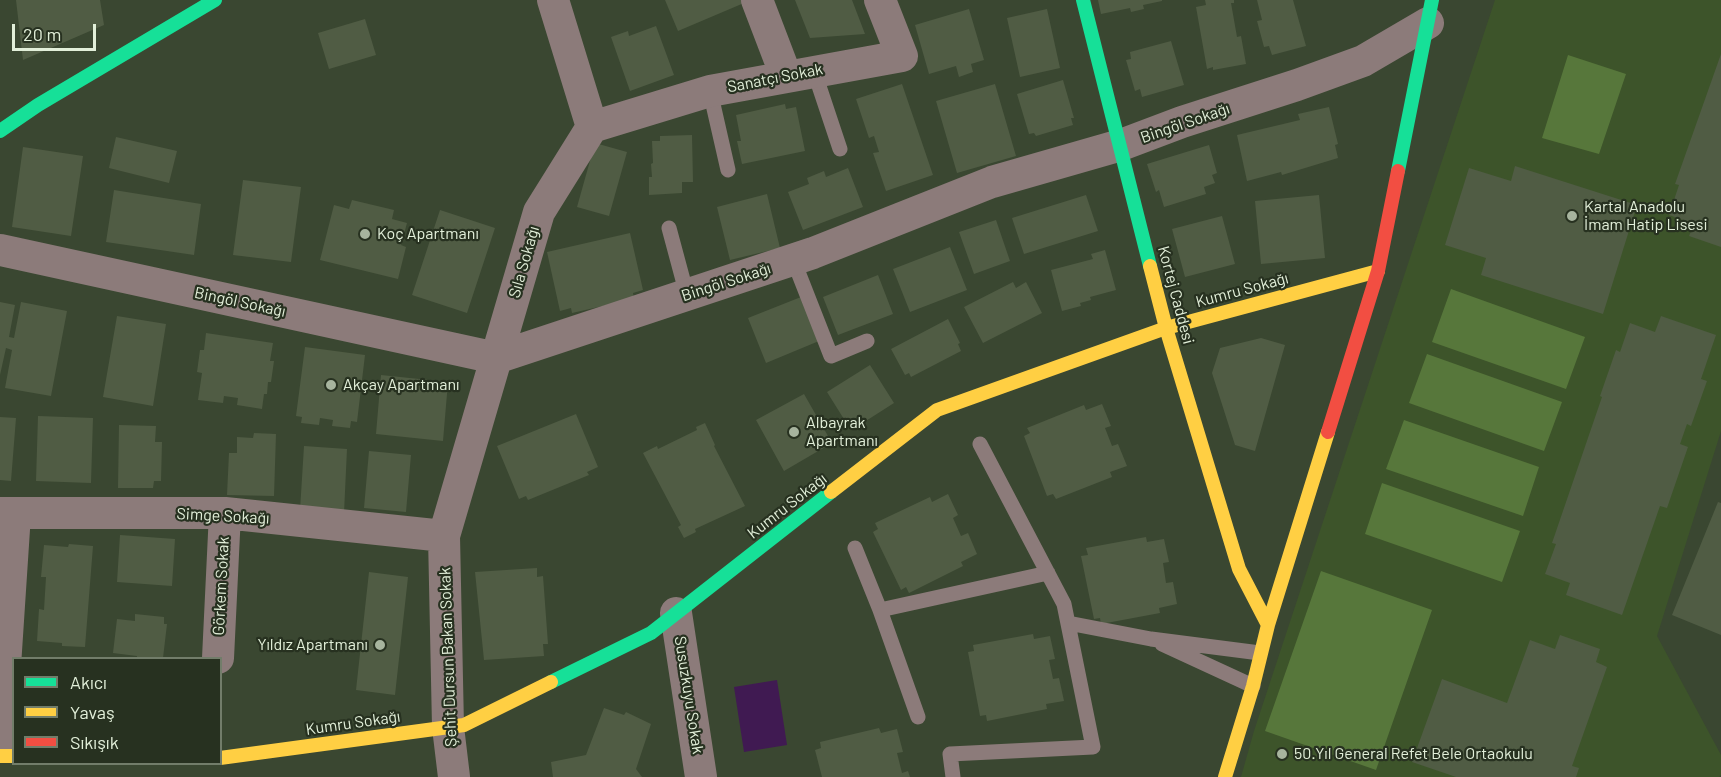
<!DOCTYPE html>
<meta charset="utf-8">
<style>
body{margin:0}
#map{position:relative;width:1721px;height:777px;overflow:hidden;background:#3a4731;font-family:Barlow,sans-serif}
canvas{display:block}
.legend{position:absolute;left:12px;top:657px;width:210px;height:108px;box-sizing:border-box;background:#273120;border:2px solid #727d6a;margin:0;padding:8px 10px;list-style:none;font-size:18px;color:#e2efd9}
.legend li{display:flex;align-items:center;gap:12px;height:30px}
.legend b{width:30px;border:2px solid #727d6a}
.scale{position:absolute;left:12px;top:24px;width:84px;height:27px;box-sizing:border-box;border:3px solid #e2efd9;border-top:0;padding-left:8px;font-size:18px;line-height:21px;white-space:nowrap;color:#e2efd9;-webkit-text-stroke:4px #273120;paint-order:stroke}
</style>
<div id="map">
<canvas width="1721" height="777"></canvas>
<ul class="legend">
<li><b style="height:8px;background:#16e098"></b>Akıcı</li>
<li><b style="height:8px;background:#ffcf43"></b>Yavaş</li>
<li><b style="height:8px;background:#f24e42"></b>Sıkışık</li>
</ul>
<div class="scale">20 m</div>
</div>
<script>
const g = document.querySelector('canvas').getContext('2d');
g.lineJoin = 'round';
function fill(path, color) { g.fillStyle = color; g.fill(path, 'evenodd'); }
const shape = rows => new Path2D(rows.map(r => 'M' + r).join(''));
function strokePath(path, color, width, dash) { g.strokeStyle = color; g.lineWidth = width; g.lineCap = dash ? 'butt' : 'round'; g.setLineDash(dash || []); g.stroke(path); }
function write(font, color, halo, rows, align = 'center') {
  g.font = font + ' Barlow,sans-serif'; g.lineWidth = 4.5; g.setLineDash([]); g.textBaseline = 'middle'; g.strokeStyle = halo; g.fillStyle = color; for (const [text, x, y, turn = 0] of rows) {
    g.save(); g.translate(x, y); g.rotate((+turn || 0) * Math.PI / 180); g.textAlign = isNaN(turn) ? turn : align; if (halo) g.strokeText(text, 0, 0); g.fillText(text, 0, 0); g.restore();
  }
}
fill(shape([
 [1495,0,1721,0,1721,431,1657,636,1721,755,1721,775,1719,777,1241,777,1254,731]
]), '#3d542a');
fill(shape([
 [1568,55,1626,74,1599,154,1542,138],
 [1451,289,1585,337,1566,389,1432,342],
 [1427,354,1562,402,1544,451,1409,403],
 [1404,420,1539,467,1523,516,1386,469],
 [1382,483,1520,531,1502,582,1365,534],
 [1321,571,1432,610,1376,770,1265,731]
]), '#57773b');
fill(shape([
 [777,680,787,745,744,752,734,687]
]), '#401a52');
fill(shape([
 [16,0,100,0,104,25,23,60],
 [665,0,742,0,744,3,678,31],
 [795,0,852,0,865,34,810,38],
 [1098,0,1162,0,1162,1,1143,5,1144,9,1131,12,1130,8,1101,14],
 [1205,0,1234,0,1234,3,1231,3,1237,37,1241,36,1246,64,1213,70,1213,67,1207,69,1196,7,1206,5],
 [1257,0,1293,0,1306,46,1272,55,1269,46,1264,47,1257,21,1262,20],
 [969,9,984,60,971,64,973,72,959,77,956,66,929,74,915,25],
 [1047,9,1060,68,1020,77,1007,18],
 [365,19,376,55,329,69,318,33],
 [656,26,674,75,630,91,611,37,628,31,629,36],
 [1171,41,1184,85,1142,97,1140,89,1135,91,1126,60,1131,59,1130,52],
 [1721,54,1721,247,1689,236,1694,224,1669,215,1679,185,1675,184],
 [1063,80,1074,118,1071,118,1073,125,1036,136,1034,133,1029,134,1017,94],
 [902,84,933,175,886,191,873,153,879,152,874,136,869,138,856,99],
 [995,84,1016,156,957,173,936,101],
 [785,104,786,109,796,107,805,151,742,164,737,141,741,141,736,115],
 [1329,107,1338,144,1335,145,1338,158,1282,175,1281,172,1247,181,1237,135,1300,120,1298,114],
 [692,135,693,182,682,182,682,193,649,195,649,177,652,177,651,164,653,163,652,141,660,141,660,136],
 [116,137,177,151,169,183,109,168],
 [595,143,627,152,609,216,577,207],
 [1209,145,1217,173,1212,175,1215,183,1204,187,1206,194,1164,207,1159,190,1156,192,1147,164],
 [23,147,83,156,71,236,12,227],
 [1515,166,1637,205,1603,314,1481,275,1486,258,1445,245,1469,168,1511,181],
 [848,168,863,207,803,230,788,192,809,184,807,178,824,171,826,177],
 [243,180,301,187,291,262,233,255],
 [114,190,201,204,194,255,106,242],
 [767,194,780,248,730,260,717,207],
 [1086,195,1098,231,1024,254,1012,218],
 [1319,195,1325,258,1261,264,1255,201],
 [352,200,394,210,392,219,407,223,401,245,406,247,398,279,320,260,334,205,349,209],
 [440,210,495,228,467,313,412,295],
 [1222,216,1235,264,1185,277,1172,229],
 [996,220,1010,261,974,274,959,232],
 [630,233,643,290,633,293,634,299,572,313,571,308,560,311,547,252],
 [950,247,967,290,910,312,893,269],
 [1105,250,1116,290,1090,297,1091,300,1080,303,1081,306,1062,311,1051,270,1093,259,1091,254],
 [878,275,893,314,838,335,823,297],
 [1013,282,1016,288,1026,282,1042,313,983,343,964,307],
 [801,297,819,341,766,363,748,318],
 [0,302,15,305,9,337,14,338,21,302,67,311,51,396,5,388,12,350,6,348,0,375],
 [117,316,166,324,153,406,103,397],
 [1661,316,1716,335,1701,379,1707,381,1691,426,1687,424,1680,444,1688,447,1667,508,1660,506,1622,615,1566,595,1570,583,1545,574,1556,544,1552,543,1602,397,1600,396,1616,350,1620,352,1630,323,1655,332],
 [948,319,960,343,958,344,961,351,911,377,909,373,905,375,891,349],
 [206,333,273,343,270,361,274,361,271,382,268,382,267,394,264,394,262,409,237,405,238,398,224,396,223,403,198,400,202,373,197,372,200,350,204,350],
 [1261,338,1285,345,1255,451,1235,445,1212,373,1220,348],
 [305,347,365,355,357,422,351,421,350,428,332,426,333,420,320,418,319,425,301,423,302,417,296,416],
 [870,365,894,403,858,426,854,420,847,424,827,392],
 [381,375,448,382,443,441,376,434],
 [804,394,832,443,784,471,756,420],
 [1102,404,1111,426,1105,428,1112,446,1118,444,1127,466,1110,472,1112,477,1056,499,1053,494,1047,496,1024,436,1030,433,1027,428,1084,405,1086,410],
 [576,414,598,467,587,472,589,475,528,500,526,496,519,499,497,446],
 [38,416,93,418,91,483,36,481],
 [0,417,16,418,11,481,0,480],
 [705,423,715,445,714,446,745,506,695,529,696,532,684,538,678,527,681,525,643,453,657,446,658,449,697,430,696,427],
 [119,425,156,426,155,442,162,442,161,481,154,481,153,488,118,488],
 [254,433,276,434,274,496,227,495,229,453,237,453,237,437,253,438],
 [304,446,347,449,344,513,300,510],
 [369,451,411,455,406,512,364,508],
 [948,494,958,515,953,518,961,536,968,533,977,554,961,562,963,566,909,593,906,587,901,590,873,532,878,529,875,523,930,497,932,502],
 [1718,502,1721,503,1721,635,1672,615],
 [120,535,175,539,172,586,117,582],
 [1146,537,1147,542,1164,539,1169,562,1163,563,1166,583,1173,582,1177,604,1159,608,1160,613,1101,624,1100,618,1094,619,1081,556,1088,555,1086,548],
 [69,544,93,546,85,647,62,646,62,643,37,641,39,609,44,610,46,577,41,577,44,545,68,547],
 [537,568,537,577,543,576,548,644,543,644,544,656,484,660,475,572],
 [369,572,408,577,395,695,356,690],
 [135,614,164,617,164,624,167,624,163,658,137,658,137,656,113,653,117,619,135,621],
 [1033,634,1034,639,1050,636,1055,659,1049,660,1053,679,1059,678,1064,701,1046,704,1047,709,987,721,986,715,980,716,968,652,974,651,973,645],
 [1560,635,1600,649,1596,662,1607,667,1572,766,1579,768,1576,777,1456,777,1412,762,1442,679,1507,703,1530,640,1555,649],
 [604,708,624,715,626,712,651,724,636,769,642,777,553,777,551,762,586,755],
 [879,728,881,733,897,729,903,752,897,753,902,773,908,771,910,777,822,777,815,750,821,748,820,742]
]), '#505c44');
strokePath(shape([
 [814,71,840,149],
 [710,91,728,170],
 [669,228,687,295],
 [793,259,831,356,867,341],
 [855,548,880,610,918,717],
 [880,610,1048,573],
 [1068,623,1151,639,1260,653],
 [1162,644,1253,686],
 [953,777,950,754,1093,747,1064,604,980,444]
]), '#8c7b7a', 15);
strokePath(shape([
 [757,0,786,76],
 [592,127,710,91,902,56,880,0],
 [0,250,496,358,813,253,992,182,1121,145,1182,122,1297,85,1363,61,1428,23],
 [0,513,225,513,444,536],
 [676,613,701,777],
 [218,658,225,513],
 [0,742,15,514],
 [454,777,448,727,444,536,539,212,592,127,553,0]
]), '#8c7b7a', 32);
strokePath(shape([
 [1083,0,1150,266],
 [0,131,38,105,215,0],
 [1398,171,1432,0],
 [551,682,651,633,831,492]
]), '#16e098', 14);
strokePath(shape([
 [1150,266,1166,328,1239,569,1268,625],
 [831,492,937,410,1166,328,1378,271],
 [0,756,14,756],
 [220,758,464,725,551,682],
 [1225,777,1253,686,1268,625,1328,432]
]), '#ffcf43', 14);
strokePath(shape([
 [1328,432,1378,271,1398,171]
]), '#f24e42', 14);
for (const [x, y, r, color] of [
 [1572,216,6,"#a7b49e"],
 [365,234,6,"#a7b49e"],
 [331,385,6,"#a7b49e"],
 [794,432,6,"#a7b49e"],
 [380,645,6,"#a7b49e"],
 [1282,754,6,"#a7b49e"]
]) { const dot = new Path2D(); dot.arc(x, y, r, 0, 2 * Math.PI); g.fillStyle = color; g.fill(dot); strokePath(dot, '#273120', 2); }
write('16px', '#e2efd9', '#273120', [
 ["Sanatçı Sokak",775,78,-11],
 ["Bingöl Sokağı",1185,123,-19],
 ["Sıla Sokağı",524,262,-74],
 ["Bingöl Sokağı",726,282,-18],
 ["Kumru Sokağı",1242,290,-15],
 ["Kortej Caddesi",1176,295,75],
 ["Bingöl Sokağı",240,302,12],
 ["Kumru Sokağı",787,506,-38],
 ["Simge Sokağı",223,516,3],
 ["Görkem Sokak",221,586,-87],
 ["Şehit Dursun Bakan Sokak",448,657,-92],
 ["Susuzkuyu Sokak",689,695,81],
 ["Kumru Sokağı",353,723,-8]
]);
write('16px', '#e2efd9', '#273120', [
 ["Kartal Anadolu",1584,207],
 ["İmam Hatip Lisesi",1584,225],
 ["Koç Apartmanı",377,234],
 ["Akçay Apartmanı",343,385],
 ["Albayrak",806,423],
 ["Apartmanı",806,441],
 ["Yıldız Apartmanı",368,645,"right"],
 ["50.Yıl General Refet Bele Ortaokulu",1294,754]
], 'left');
</script>
